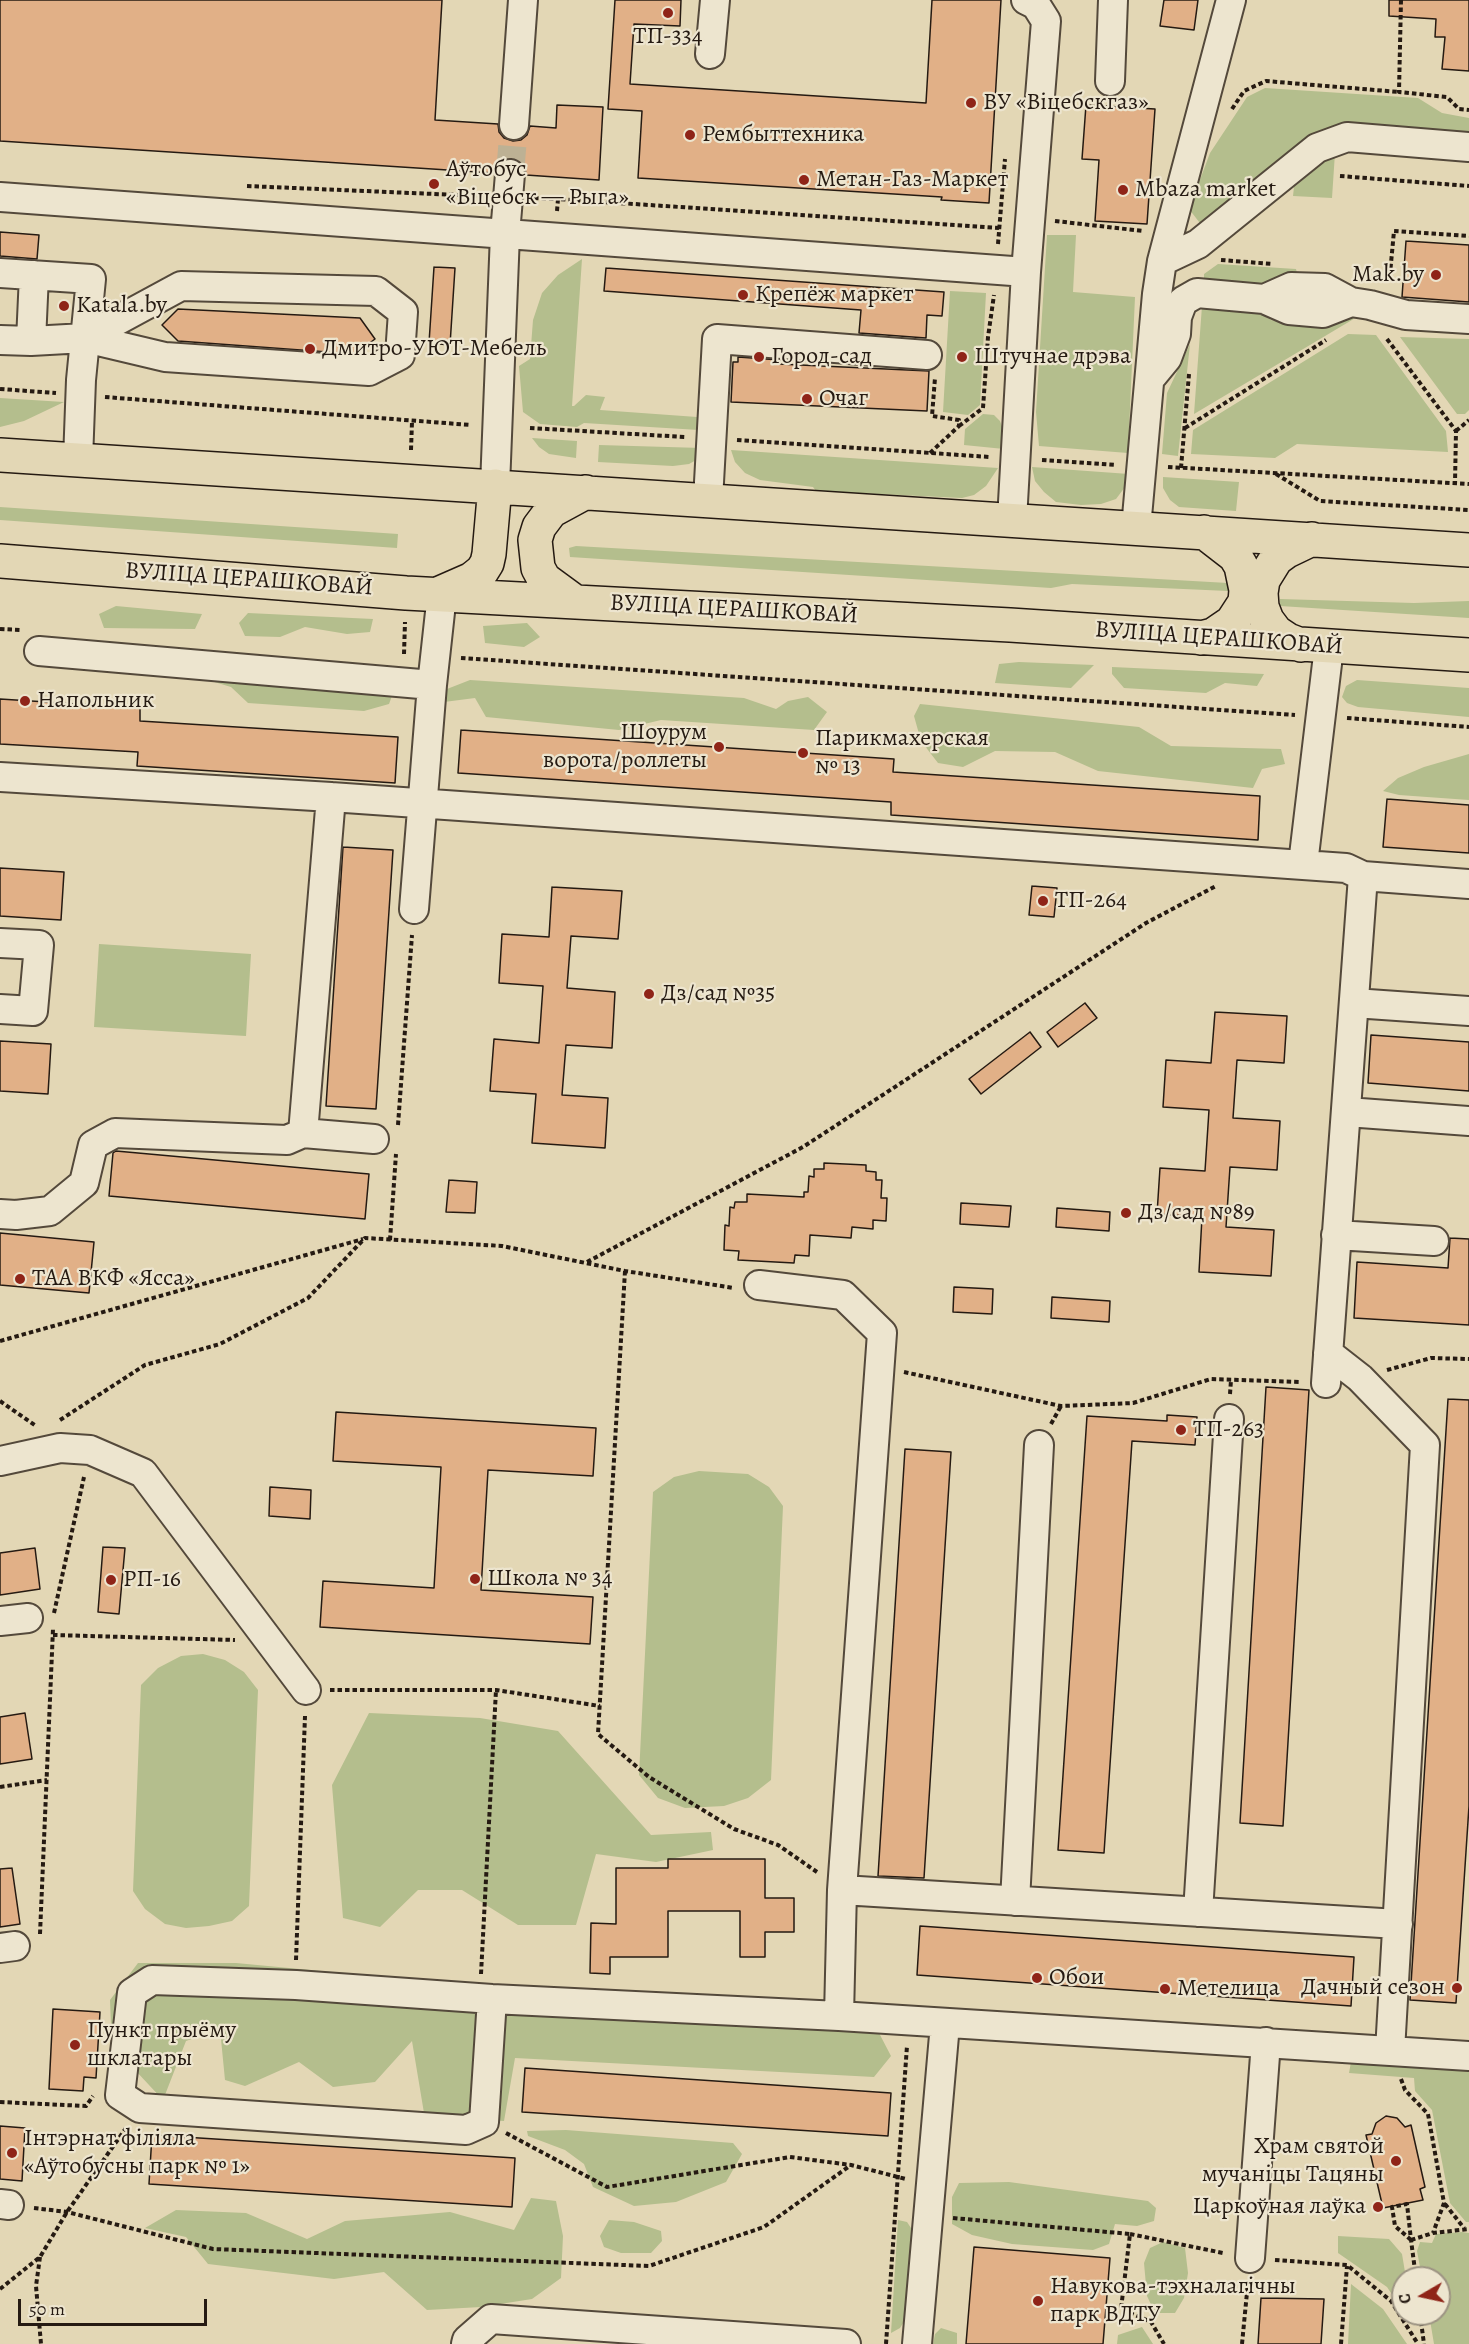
<!DOCTYPE html>
<meta charset="utf-8">
<style>
body{margin:0}
#map{position:relative;width:1469px;height:2344px;overflow:hidden;background:#e3d7b5;font-family:Alegreya,serif}
canvas{display:block}
.north{position:absolute;left:1391px;top:2266px;width:60px;height:60px;box-sizing:border-box;background:#ede5cf;border:2px solid #9d9483;border-radius:50%;rotate:261deg;font-size:16px;font-weight:700;line-height:24px;text-align:center;color:#251a12}
.north::after{content:'';display:block;margin:auto;width:21px;height:27px;background:#8f2418;clip-path:polygon(50% 0,100% 100%,50% 72%,0 100%)}
.scale{position:absolute;left:18px;top:2299px;width:189px;height:27px;box-sizing:border-box;border:3px solid #251a12;border-top:0;padding-left:8px;font-size:18px;line-height:21px;white-space:nowrap;color:#251a12;-webkit-text-stroke:4px #ede5cf;paint-order:stroke}
</style>
<div id="map">
<canvas width="1469" height="2344"></canvas>
<div class="north">С</div>
<div class="scale">50 m</div>
</div>
<script>
const g = document.querySelector('canvas').getContext('2d');
g.lineJoin = 'round';
function fill(path, color) { g.fillStyle = color; g.fill(path, 'evenodd'); }
const shape = rows => new Path2D(rows.map(r => 'M' + r).join(''));
function strokePath(path, color, width, dash) { g.strokeStyle = color; g.lineWidth = width; g.lineCap = dash ? 'butt' : 'round'; g.setLineDash(dash || []); g.stroke(path); }
function write(font, color, halo, rows, align = 'center') {
  g.font = font + ' Alegreya,serif'; g.lineWidth = 4.5; g.setLineDash([]); g.textBaseline = 'middle'; g.strokeStyle = halo; g.fillStyle = color; for (const [text, x, y, turn = 0] of rows) {
    g.save(); g.translate(x, y); g.rotate((+turn || 0) * Math.PI / 180); g.textAlign = isNaN(turn) ? turn : align; if (halo) g.strokeText(text, 0, 0); g.fillText(text, 0, 0); g.restore();
  }
}
fill(shape([
 [1265,88,1418,98,1442,113,1469,118,1469,137,1338,129,1203,227,1189,209,1210,153,1247,97],
 [1335,153,1332,198,1293,196,1294,187],
 [1047,235,1076,235,1073,292,1135,297,1128,453,1039,446,1036,412],
 [582,259,572,406,574,406,586,395,605,397,600,410,697,417,699,430,584,423,577,427,540,424,523,412,519,366,530,359,533,320,542,293,558,275],
 [1218,264,1296,269,1298,277,1261,291,1204,287,1204,274],
 [950,291,986,293,980,405,968,415,943,412],
 [1202,306,1255,307,1271,320,1297,325,1357,310,1357,317,1194,414],
 [1348,334,1376,335,1446,431,1448,452,1297,444,1275,458,1191,454,1193,430],
 [1400,337,1469,339,1469,410,1465,414,1457,414],
 [1190,344,1178,456,1162,454,1167,393],
 [0,398,64,402,24,421,0,427],
 [983,414,994,415,1000,421,1005,435,1004,449,964,445,965,429],
 [532,438,577,441,576,458,549,454,539,447],
 [599,445,702,448,698,459,689,464,673,466,598,462],
 [731,450,998,468,986,486,974,495,962,498,816,491,813,487,760,480,745,473,735,462],
 [1032,467,1129,474,1125,487,1116,499,1101,504,1081,505,1056,502,1044,492,1035,481],
 [1163,477,1239,482,1236,511,1179,507,1170,500,1163,488],
 [0,507,398,534,397,548,0,520],
 [576,546,1228,583,1228,591,1072,584,1051,588,570,557,569,548],
 [1280,599,1414,603,1469,601,1469,618,1280,606],
 [116,606,202,614,195,629,104,628,99,614],
 [248,613,373,619,370,632,347,634,305,627,280,637,245,636,239,623],
 [527,623,540,637,524,647,485,643,483,626],
 [116,646,178,649,389,666,396,685,389,704,364,711,248,703,231,687,198,677,157,676,116,667],
 [1019,662,1094,665,1071,688,995,683,999,664],
 [1112,667,1264,674,1257,686,1225,683,1206,693,1124,688,1112,674],
 [470,680,744,698,776,709,788,701,808,697,827,712,814,730,661,720,619,730,486,717,475,698,444,702,447,689],
 [1357,680,1469,688,1469,717,1358,707,1347,703,1342,697,1346,686],
 [920,704,1139,727,1171,746,1281,749,1285,764,1262,769,1253,788,1098,771,1055,752,995,751,963,767,938,763,921,741,914,716],
 [1469,754,1469,800,1399,795,1383,791,1398,778,1424,767],
 [99,944,251,954,246,1036,94,1027],
 [699,1471,748,1474,769,1487,783,1506,771,1780,748,1798,724,1806,685,1808,658,1798,639,1775,653,1492,674,1477],
 [203,1654,225,1660,244,1672,258,1690,249,1906,232,1921,209,1926,186,1928,165,1924,145,1909,133,1891,141,1685,158,1668,181,1656],
 [369,1713,480,1718,558,1731,651,1835,711,1832,713,1850,656,1862,596,1854,576,1925,518,1925,462,1890,418,1890,380,1927,343,1918,332,1785],
 [138,1963,236,1963,374,1976,377,2004,879,2033,891,2056,874,2077,515,2058,504,2121,469,2119,425,2119,412,2041,375,2082,333,2087,299,2062,245,2086,225,2080,220,2029,186,2041,163,2100,135,2070,112,2050,110,2000],
 [1351,2062,1469,2070,1469,2222,1466,2222,1450,2203,1432,2110,1415,2091,1414,2078,1349,2073],
 [566,2130,733,2143,742,2154,726,2182,676,2202,634,2206,593,2187,584,2164,565,2150,528,2136,527,2131],
 [1009,2182,1148,2201,1156,2208,1154,2221,1137,2226,1115,2224,1109,2244,1093,2250,1012,2244,972,2235,952,2224,952,2197,959,2183],
 [531,2198,556,2201,563,2236,561,2278,532,2299,481,2307,427,2310,384,2272,334,2279,208,2264,186,2237,145,2228,176,2210,246,2213,307,2239,345,2221,450,2212,514,2230],
 [609,2220,634,2222,661,2231,662,2241,651,2253,621,2253,604,2247,600,2236],
 [898,2220,907,2222,913,2231,907,2317,900,2328,891,2333],
 [1462,2232,1469,2233,1469,2344,1434,2344,1429,2314,1439,2314,1439,2278,1422,2278,1417,2251,1420,2242,1432,2243,1436,2234],
 [1338,2236,1389,2239,1402,2254,1406,2278,1403,2278,1403,2311,1387,2287,1338,2253],
 [1163,2242,1185,2248,1188,2273,1184,2298,1175,2313,1155,2313,1147,2296,1144,2263,1150,2248],
 [1351,2284,1383,2309,1407,2344,1348,2344],
 [1142,2327,1153,2344,1117,2344,1118,2335],
 [941,2328,957,2333,957,2344,933,2344,935,2334]
]), '#b4be8d');
const building = shape([
 [0,0,442,0,435,120,498,124,499,132,504,138,513,141,521,140,527,135,530,126,556,128,557,105,603,107,599,180,526,175,525,168,520,161,511,158,502,159,497,164,494,173,0,141,0,0],
 [615,0,681,0,680,26,634,24,630,84,926,103,932,0,1001,0,989,203,941,200,942,197,638,178,642,111,608,109,615,0],
 [1164,0,1198,0,1194,30,1160,26,1164,0],
 [1389,0,1469,0,1469,71,1442,69,1445,37,1435,37,1436,19,1389,16,1389,0],
 [1086,105,1155,109,1147,224,1095,221,1099,160,1082,159,1086,105],
 [0,232,39,235,37,259,0,256,0,232],
 [1406,241,1469,245,1469,302,1402,297,1406,241],
 [434,267,455,268,450,345,429,343,434,267],
 [606,268,944,292,942,316,927,315,926,338,859,333,861,310,604,291,606,268],
 [178,309,360,318,375,339,355,354,178,341,162,325,178,309],
 [738,357,780,360,779,364,929,371,927,411,731,402,733,362,738,362,738,357],
 [0,699,140,708,140,721,398,737,395,783,137,766,138,752,0,744,0,699],
 [461,730,894,759,893,772,1260,796,1258,840,891,815,891,802,458,773,461,730],
 [1387,799,1469,805,1469,853,1383,847,1387,799],
 [343,847,393,850,376,1109,326,1106,343,847],
 [0,868,64,872,61,920,0,916,0,868],
 [1032,886,1057,888,1054,917,1029,915,1032,886],
 [552,887,622,891,618,939,571,936,567,988,615,992,612,1048,566,1045,562,1095,608,1098,605,1148,532,1143,536,1094,490,1091,494,1039,539,1043,543,986,499,983,502,934,549,937,552,887],
 [1085,1003,1097,1018,1058,1047,1047,1032,1085,1003],
 [1215,1012,1287,1016,1284,1063,1237,1060,1233,1118,1280,1121,1277,1170,1230,1167,1226,1227,1274,1230,1271,1276,1199,1272,1202,1217,1157,1214,1160,1168,1205,1171,1209,1110,1163,1107,1166,1060,1211,1063,1215,1012],
 [1030,1032,1041,1047,981,1094,969,1079,1030,1032],
 [1371,1035,1469,1042,1469,1091,1368,1083,1371,1035],
 [0,1041,51,1044,48,1094,0,1091,0,1041],
 [116,1151,369,1174,365,1219,109,1196,113,1153,116,1151],
 [824,1163,866,1165,866,1171,876,1172,876,1180,882,1180,881,1198,887,1198,886,1221,873,1220,873,1229,852,1227,851,1238,810,1235,809,1256,795,1255,794,1263,738,1260,739,1251,724,1250,725,1225,729,1226,730,1207,734,1208,735,1202,747,1202,747,1194,804,1197,804,1192,808,1192,809,1176,814,1177,814,1169,824,1169,824,1163],
 [449,1180,477,1182,475,1213,446,1212,449,1180],
 [961,1203,1011,1206,1009,1227,960,1224,961,1203],
 [1057,1208,1110,1212,1109,1231,1056,1227,1057,1208],
 [0,1233,94,1242,89,1293,0,1285,0,1233],
 [1450,1238,1469,1239,1469,1325,1354,1318,1357,1262,1448,1268,1450,1238],
 [954,1287,993,1289,992,1314,953,1312,954,1287],
 [1052,1297,1110,1301,1109,1322,1051,1318,1052,1297],
 [1266,1387,1309,1390,1283,1826,1240,1823,1266,1387],
 [1448,1399,1469,1400,1469,1806,1456,2003,1410,2000,1448,1399],
 [336,1412,596,1428,593,1476,488,1470,481,1590,593,1597,590,1644,320,1627,323,1581,434,1588,441,1467,333,1461,336,1412],
 [1167,1415,1197,1417,1195,1445,1132,1441,1104,1853,1058,1850,1087,1416,1167,1421,1167,1415],
 [905,1449,951,1452,924,1878,878,1876,905,1449],
 [270,1487,311,1490,310,1519,269,1516,270,1487],
 [103,1547,125,1548,119,1614,98,1612,103,1547],
 [35,1548,40,1589,0,1595,0,1553,35,1548],
 [25,1713,32,1759,0,1764,0,1717,25,1713],
 [668,1859,765,1859,765,1898,794,1898,794,1932,765,1932,765,1957,740,1957,740,1911,668,1911,668,1957,610,1957,610,1974,590,1973,591,1923,616,1924,616,1868,668,1868,668,1859],
 [12,1868,20,1924,0,1927,0,1869,12,1868],
 [920,1926,1354,1957,1351,2006,917,1975,920,1926],
 [53,2009,100,2012,96,2078,84,2077,83,2091,49,2089,53,2009],
 [525,2068,891,2093,888,2136,522,2112,525,2068],
 [1386,2116,1397,2118,1405,2127,1411,2125,1425,2187,1420,2189,1423,2200,1383,2208,1366,2135,1372,2134,1376,2123,1386,2116],
 [0,2126,25,2128,22,2181,0,2179,0,2126],
 [152,2135,515,2158,512,2207,149,2184,152,2135],
 [974,2247,1110,2258,1103,2344,966,2344,974,2247],
 [1261,2298,1324,2299,1321,2344,1258,2344,1261,2298]
]);
fill(building, '#e1b087');
strokePath(building, '#251a12', 1.5);
strokePath(shape([
 [510,174,514,125]
]), '#bdb194', 28, [28, 14]);
const minor = shape([
 [710,54,715,0],
 [1110,81,1113,0],
 [514,125,523,0],
 [0,197,1026,272],
 [1162,261,1198,244,1317,148,1347,137,1469,147],
 [0,273,91,279,81,380,78,460],
 [1264,299,1291,287,1325,288,1351,302],
 [0,340,31,341,85,338,165,357,369,371,400,355,403,312,376,291,181,286,85,338],
 [31,341,34,275],
 [1153,375,1167,358,1176,334,1177,317,1183,301,1197,293,1264,299,1289,310,1323,313,1351,302,1370,305,1406,315,1469,319],
 [495,486,505,234,510,174],
 [708,500,717,339,927,355],
 [1012,520,1026,272,1046,21,1036,5,1026,0],
 [1136,528,1157,294,1162,261,1231,0],
 [39,651,432,685],
 [0,777,331,797,1346,868,1363,876,1326,1383],
 [1303,864,1329,647],
 [1363,876,1469,884],
 [414,909,432,685,442,594],
 [0,943,39,945,33,1011,0,1009],
 [1354,1003,1469,1011],
 [1347,1112,1469,1121],
 [303,1133,374,1139],
 [0,1214,16,1215,50,1211,84,1183,93,1145,115,1133,287,1140,303,1133,331,797],
 [1336,1235,1434,1241],
 [759,1285,843,1295,882,1333,842,1890,1398,1924],
 [1328,1353,1360,1378,1425,1445,1390,2051],
 [0,1461,60,1448,90,1450,143,1473,306,1690],
 [0,1621,28,1618],
 [1015,1901,1039,1445],
 [1198,1912,1229,1419],
 [0,1948,15,1946],
 [492,1999,484,2122,466,2130,140,2108,120,2095,132,1993,152,1980,296,1985,492,1999,839,2016,1469,2056],
 [839,2016,842,1890],
 [0,2204,9,2205],
 [1250,2258,1266,2042],
 [466,2344,467,2340,491,2319,846,2344],
 [917,2344,945,2024]
]);
const major = shape([
 [0,455,1469,550],
 [0,561,406,593,1010,625,1469,655],
 [440,593,472,579,482,571,487,563,489,554,495,486],
 [574,601,544,579,538,568,535,540,539,527,551,511,586,492],
 [1201,638,1213,635,1232,622,1245,602,1246,590,1241,566,1235,556,1204,532],
 [1301,645,1288,640,1276,632,1267,620,1262,607,1261,593,1263,580,1276,559,1287,551,1312,539]
]);
strokePath(minor, '#54493b', 32);
strokePath(major, '#251a12', 36);
strokePath(shape([
 [1401,0,1399,92,1447,97,1459,109,1469,110],
 [1232,109,1244,91,1266,81,1399,92],
 [1340,176,1469,186],
 [247,186,482,196],
 [534,198,558,199],
 [557,211,558,199,999,228],
 [1055,221,1143,231],
 [998,244,1005,159],
 [1221,260,1273,264],
 [1384,281,1390,274,1394,231,1469,236],
 [1387,339,1456,431,1455,483],
 [0,389,56,393],
 [105,397,471,425],
 [959,426,983,408,988,337,994,295],
 [530,428,685,437],
 [1185,428,1326,340],
 [1456,431,1469,420],
 [737,440,990,457],
 [411,450,412,422],
 [930,453,959,426,959,420,932,416,935,378],
 [1042,460,1116,465],
 [1168,467,1469,484],
 [1181,468,1189,374],
 [1276,474,1320,501,1469,510],
 [0,629,22,630],
 [404,654,405,622],
 [461,658,1295,715],
 [1347,718,1469,727],
 [398,1125,412,935],
 [390,1240,396,1154],
 [587,1262,803,1147,1146,923,1216,886],
 [625,1271,598,1734,649,1777,734,1829,778,1845,817,1872],
 [0,1341,363,1239],
 [1387,1370,1431,1358,1469,1359],
 [904,1372,1061,1406,1133,1403,1211,1379,1300,1382],
 [1230,1394,1231,1380],
 [0,1401,36,1426],
 [60,1420,145,1365,220,1344,308,1298,365,1238,502,1246,625,1271,734,1288],
 [1051,1424,1061,1406],
 [54,1613,84,1477],
 [53,1635,235,1640],
 [330,1690,496,1690,600,1706],
 [0,1787,47,1780],
 [40,1934,53,1629],
 [296,1960,305,1716],
 [481,1974,496,1690],
 [1401,2079,1405,2090,1428,2114,1444,2203,1433,2233],
 [0,2102,86,2106,93,2096],
 [506,2133,607,2187,790,2157,851,2165,906,2179],
 [1445,2204,1464,2228],
 [34,2208,67,2212,213,2249,649,2266,764,2227,851,2165],
 [953,2218,1130,2234,1121,2309,1151,2322,1164,2344],
 [1130,2234,1223,2253],
 [1411,2240,1395,2226,1392,2207,1407,2204,1411,2240,1416,2278],
 [1411,2240,1433,2233,1469,2229],
 [40,2257,36,2286,41,2344],
 [1275,2260,1347,2265,1391,2301,1418,2344],
 [0,2289,40,2257,67,2212,126,2128],
 [1420,2314,1424,2344],
 [886,2344,907,2046],
 [1242,2344,1248,2282],
 [1341,2344,1347,2266]
]), '#251a12', 4, [4.5, 3]);
strokePath(minor, '#ede5cf', 28);
strokePath(major, '#e3d7b5', 33);
for (const [x, y, r, color] of [
 [668,13,6,"#8f2418"],
 [971,103,6,"#8f2418"],
 [690,135,6,"#8f2418"],
 [804,180,6,"#8f2418"],
 [434,184,6,"#8f2418"],
 [1123,190,6,"#8f2418"],
 [1436,275,6,"#8f2418"],
 [743,295,6,"#8f2418"],
 [64,306,6,"#8f2418"],
 [310,349,6,"#8f2418"],
 [759,357,6,"#8f2418"],
 [962,357,6,"#8f2418"],
 [807,399,6,"#8f2418"],
 [25,701,6,"#8f2418"],
 [719,747,6,"#8f2418"],
 [803,753,6,"#8f2418"],
 [1043,901,6,"#8f2418"],
 [649,994,6,"#8f2418"],
 [1126,1213,6,"#8f2418"],
 [20,1279,6,"#8f2418"],
 [1181,1430,6,"#8f2418"],
 [475,1579,6,"#8f2418"],
 [111,1580,6,"#8f2418"],
 [1037,1978,6,"#8f2418"],
 [1457,1988,6,"#8f2418"],
 [1165,1989,6,"#8f2418"],
 [75,2045,6,"#8f2418"],
 [12,2153,6,"#8f2418"],
 [1396,2161,6,"#8f2418"],
 [1378,2207,6,"#8f2418"],
 [1038,2301,6,"#8f2418"]
]) { const dot = new Path2D(); dot.arc(x, y, r, 0, 2 * Math.PI); g.fillStyle = color; g.fill(dot); strokePath(dot, '#ede5cf', 2); }
write('24px', '#251a12', '#ede5cf', [
 ["ТП-334",668,37,"center"],
 ["ВУ «Віцебскгаз»",983,103],
 ["Рембыттехника",702,135],
 ["Аўтобус",446,170],
 ["«Віцебск — Рыга»",446,198],
 ["Метан-Газ-Маркет",816,180],
 ["Mbaza market",1135,190],
 ["Mak.by",1424,275,"right"],
 ["Крепёж маркет",755,295],
 ["Katala.by",76,306],
 ["Дмитро-УЮТ-Мебель",322,349],
 ["Город-сад",771,357],
 ["Штучнае дрэва",974,357],
 ["Очаг",819,399],
 ["Напольник",37,701],
 ["Шоурум",707,733,"right"],
 ["ворота/роллеты",707,761,"right"],
 ["Парикмахерская",815,739],
 ["№ 13",815,767],
 ["ТП-264",1055,901],
 ["Дз/сад №35",661,994],
 ["Дз/сад №89",1138,1213],
 ["ТАА ВКФ «Ясса»",32,1279],
 ["ТП-263",1193,1430],
 ["Школа № 34",487,1579],
 ["РП-16",123,1580],
 ["Обои",1049,1978],
 ["Дачный сезон",1445,1988,"right"],
 ["Метелица",1177,1989],
 ["Пункт прыёму",87,2031],
 ["шклатары",87,2059],
 ["Інтэрнат філіяла",24,2139],
 ["«Аўтобусны парк № 1»",24,2167],
 ["Храм святой",1384,2147,"right"],
 ["мучаніцы Тацяны",1384,2175,"right"],
 ["Царкоўная лаўка",1366,2207,"right"],
 ["Навукова-тэхналагічны",1050,2287],
 ["парк ВДТУ",1050,2315]
], 'left');
write('24px', '#251a12', '#ede5cf', [
 ["ВУЛІЦА ЦЕРАШКОВАЙ",249,580,4],
 ["ВУЛІЦА ЦЕРАШКОВАЙ",734,610,3],
 ["ВУЛІЦА ЦЕРАШКОВАЙ",1219,639,4]
]);
</script>
